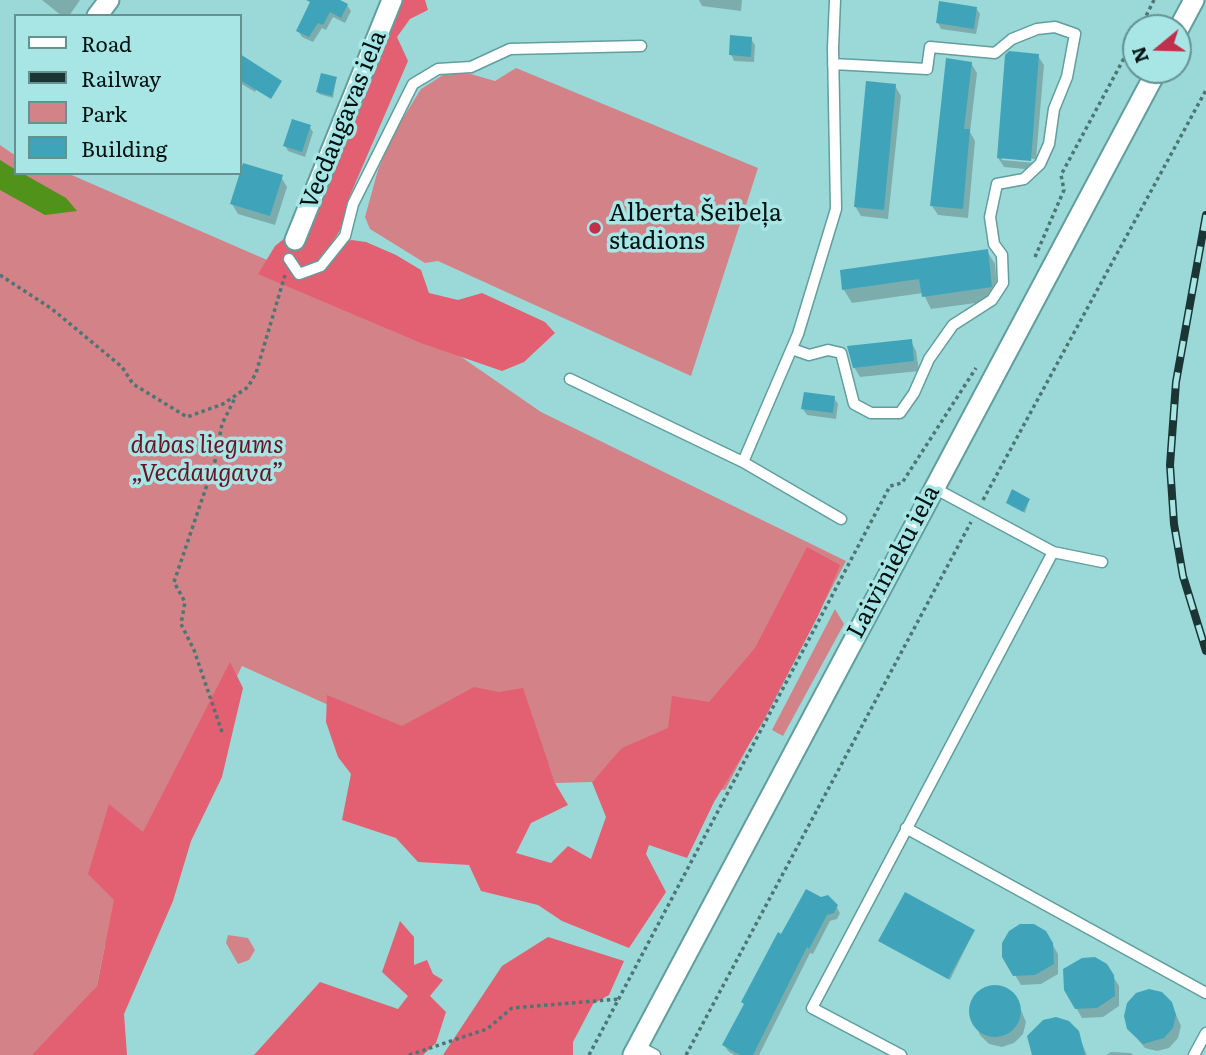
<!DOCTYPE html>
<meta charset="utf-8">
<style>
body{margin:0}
#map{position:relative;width:1206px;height:1055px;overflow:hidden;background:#9bd9d8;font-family:Literata,serif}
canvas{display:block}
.legend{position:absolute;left:14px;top:14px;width:228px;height:161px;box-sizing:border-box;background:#a8e6e6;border:2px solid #659191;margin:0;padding:9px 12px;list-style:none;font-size:21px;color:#011}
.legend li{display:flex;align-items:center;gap:14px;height:35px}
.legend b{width:35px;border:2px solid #659191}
.north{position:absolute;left:1122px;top:14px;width:70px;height:70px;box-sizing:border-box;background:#a8e6e6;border:2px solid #659191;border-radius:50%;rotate:251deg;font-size:19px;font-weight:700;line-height:28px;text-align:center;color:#011}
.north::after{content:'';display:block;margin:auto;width:24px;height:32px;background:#c02f4c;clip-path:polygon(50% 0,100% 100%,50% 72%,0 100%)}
</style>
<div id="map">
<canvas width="1206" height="1055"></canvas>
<ul class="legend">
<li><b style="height:9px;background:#fff"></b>Road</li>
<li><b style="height:9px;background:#1b3434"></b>Railway</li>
<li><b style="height:19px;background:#d38288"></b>Park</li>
<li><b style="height:19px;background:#3fa4ba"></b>Building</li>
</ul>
<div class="north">N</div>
</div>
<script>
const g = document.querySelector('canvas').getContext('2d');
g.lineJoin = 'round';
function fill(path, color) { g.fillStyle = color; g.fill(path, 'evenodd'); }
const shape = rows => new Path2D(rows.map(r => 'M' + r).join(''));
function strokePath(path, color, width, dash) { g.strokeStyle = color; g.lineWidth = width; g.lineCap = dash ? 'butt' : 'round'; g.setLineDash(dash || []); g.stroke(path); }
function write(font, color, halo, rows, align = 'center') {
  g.font = font + ' Literata,serif'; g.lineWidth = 7; g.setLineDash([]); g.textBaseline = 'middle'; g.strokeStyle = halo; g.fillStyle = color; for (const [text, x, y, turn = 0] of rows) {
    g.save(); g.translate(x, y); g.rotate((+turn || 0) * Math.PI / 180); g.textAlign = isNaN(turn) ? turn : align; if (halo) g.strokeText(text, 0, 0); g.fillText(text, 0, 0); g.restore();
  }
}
fill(shape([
 [516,68,758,168,691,376,438,261,425,263,370,229,365,217,378,170,393,134,421,89,443,75,467,73,495,81],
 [0,145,16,156,16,173,67,173,412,323,541,412,846,561,725,790,602,771,592,782,555,783,548,763,406,740,242,666,105,945,97,986,71,1015,51,1055,0,1055],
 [835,609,844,624,783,736,772,730],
 [228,935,248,938,255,950,249,960,238,964,226,943]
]), '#d38288');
fill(shape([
 [397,0,425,0,428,10,410,19,397,37,408,61,348,200,347,219,332,243,352,240,366,242,396,255,421,270,429,293,458,300,482,293,545,322,555,333,524,362,502,371,421,343,258,274,275,246,296,229],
 [807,547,840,565,819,614,764,720,714,802,687,858,649,845,646,854,666,892,629,948,562,921,538,905,481,891,469,865,418,862,396,838,342,820,351,774,338,757,326,722,327,695,402,726,474,687,499,692,523,688,555,783,568,805,531,823,516,853,551,863,568,846,591,859,606,817,592,782,622,748,668,728,672,696,709,702,755,648],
 [230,662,243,688,222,777,191,841,173,901,124,1014,127,1055,32,1055,97,986,114,900,88,874,109,804,143,832],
 [400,921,414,937,414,965,427,960,433,974,443,980,430,996,446,1012,436,1043,423,1055,254,1055,320,982,398,1009,408,996,382,972],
 [548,937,624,961,609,995,593,1004,573,1042,573,1055,443,1055,502,966]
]), '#e26071');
fill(shape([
 [0,160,16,170,16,173,22,173,66,198,77,211,45,215,0,190]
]), '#50921a');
fill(shape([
 [42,0,80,0,69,16,62,16],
 [314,0,337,0,347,5,351,11,345,23,333,17,326,30,322,28,313,42,302,37,298,31],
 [699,0,742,0,741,11,702,6],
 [976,8,980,14,976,34,941,29,938,23],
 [751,39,755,45,754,62,734,61,731,54],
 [1038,56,1044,65,1036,159,1002,157,1002,160,1036,163,1036,170,1004,167,998,158],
 [243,58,264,75,255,92,240,83],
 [971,63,977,73,970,132,975,141,968,218,938,215,932,206],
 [336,79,333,98,319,94,318,92],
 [895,86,901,96,888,219,861,216,855,206],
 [309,126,313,132,305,157,288,151,285,145],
 [281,177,287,187,275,225,238,214,232,204],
 [987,251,995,264,998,300,931,309,923,293,852,303,844,290,842,272],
 [911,341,916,351,919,371,860,377,854,367],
 [834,398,838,404,836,419,807,415,803,409],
 [1029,500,1025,513,1008,502],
 [836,906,840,913,837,919,830,921,813,954,810,953,759,1055,734,1055,728,1051,724,1045,782,936],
 [974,931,950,980,880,941],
 [1045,932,1058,954,1058,974,1041,984,1021,985,1004,957],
 [1106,965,1119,986,1119,1006,1103,1017,1082,1018,1066,990],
 [994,986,1006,989,1016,998,1026,1022,1023,1034,1014,1043,1002,1047,989,1044,980,1035,970,1012,973,999,982,990],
 [1171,1003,1181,1026,1178,1038,1169,1048,1157,1051,1145,1048,1129,1029],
 [1077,1032,1087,1055,1034,1055],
 [1111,1052,1131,1053,1133,1055,1106,1055]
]), '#0003');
fill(shape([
 [306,0,340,0,348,4,341,18,330,12,323,25,318,23,309,37,296,31,310,2],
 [939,1,977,7,974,29,936,23],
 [730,35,752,37,751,57,729,55],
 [1009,51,1039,54,1031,161,997,158,1005,55],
 [240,54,282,81,271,99,240,80],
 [946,58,972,62,964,129,970,129,963,209,930,206],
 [321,73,337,77,332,96,316,92],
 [866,81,896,84,884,210,854,207],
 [292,119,311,125,302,152,283,146],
 [243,163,283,175,270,216,230,204],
 [988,249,992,287,922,297,919,279,842,290,840,270],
 [912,339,914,361,853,368,847,346],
 [804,392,835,396,833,413,801,409],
 [1012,489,1030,499,1023,512,1006,503],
 [806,889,821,897,828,895,838,905,834,913,827,915,809,949,807,947,753,1055,740,1055,722,1045,744,1004,741,1002,778,932,781,934],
 [905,892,975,930,948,979,878,941],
 [1020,924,1034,924,1046,931,1053,943,1054,964,1035,975,1013,976,1002,957,1002,943,1009,931],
 [1095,957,1107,964,1114,975,1115,996,1097,1008,1075,1009,1064,990,1063,969,1082,958],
 '969 1011a26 26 0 1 1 52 0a26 26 0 1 1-52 0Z',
 [1149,989,1162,992,1172,1002,1176,1015,1173,1028,1164,1038,1143,1044,1127,1029,1124,1016,1127,1003,1136,993],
 [1056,1017,1069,1021,1079,1031,1085,1055,1032,1055,1027,1036,1043,1020]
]), '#3fa4ba');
const service = shape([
 [289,259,299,274,321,266,345,236,353,204,413,84,438,69,471,67,510,49,641,46],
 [792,349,809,355,828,350,841,353,854,404,871,413,900,413,914,393,929,359,953,325,992,300,1003,283,1002,255,994,244,990,217,997,184,1024,179,1040,164,1049,144,1054,109,1067,77,1075,34,1055,27,1037,29,1012,39,995,53,930,47,927,69,833,64],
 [570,379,743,462,798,334,836,209,833,48,835,0],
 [743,462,841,519],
 [934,488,1053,552,1102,562],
 [906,828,1206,993],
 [638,1046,655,1055],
 [901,1055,812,1008,1053,552],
 [1194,1055,1206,1033]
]);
const minor = shape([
 [97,16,109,0],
 [1178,30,1194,0],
 [295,240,392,0],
 [633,1055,1157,70]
]);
strokePath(service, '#619e9d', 13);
strokePath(minor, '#619e9d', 23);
strokePath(shape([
 [1140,28,1154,0],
 [1035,257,1064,190,1061,175,1136,36],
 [0,275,52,309,122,367,133,384,187,417,223,404,248,387,256,373,285,275],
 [983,500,1206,90],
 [222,732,194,650,181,624,185,602,174,582,215,461,222,424,236,396],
 [409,1055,487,1029,512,1008,619,999],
 [589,1055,890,486,902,483,976,368],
 [686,1055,971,522]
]), '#4d7574', 3.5, [3.5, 3.5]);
strokePath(service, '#fff', 10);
strokePath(minor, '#fff', 19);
const rail = shape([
 [1206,215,1176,382,1170,465,1174,524,1183,576,1206,651]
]);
strokePath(rail, '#1b3434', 8);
strokePath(rail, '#a8e6e6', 5, [16]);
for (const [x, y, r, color] of [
 [595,228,7,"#c02f4c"]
]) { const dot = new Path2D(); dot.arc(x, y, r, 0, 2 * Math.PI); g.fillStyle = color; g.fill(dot); strokePath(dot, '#a8e6e6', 2.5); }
write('24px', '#011', '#a8e6e6', [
 ["Vecdaugavas iela",344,120,-68],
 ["Laivinieku iela",894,562,-62]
]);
write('24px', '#011', '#a8e6e6', [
 ["Alberta Šeibeļa",609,214],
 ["stadions",609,242]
], 'left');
write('italic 24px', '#671424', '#a8e6e6', [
 ["dabas liegums",207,446],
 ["„Vecdaugava”",207,474]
]);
</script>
